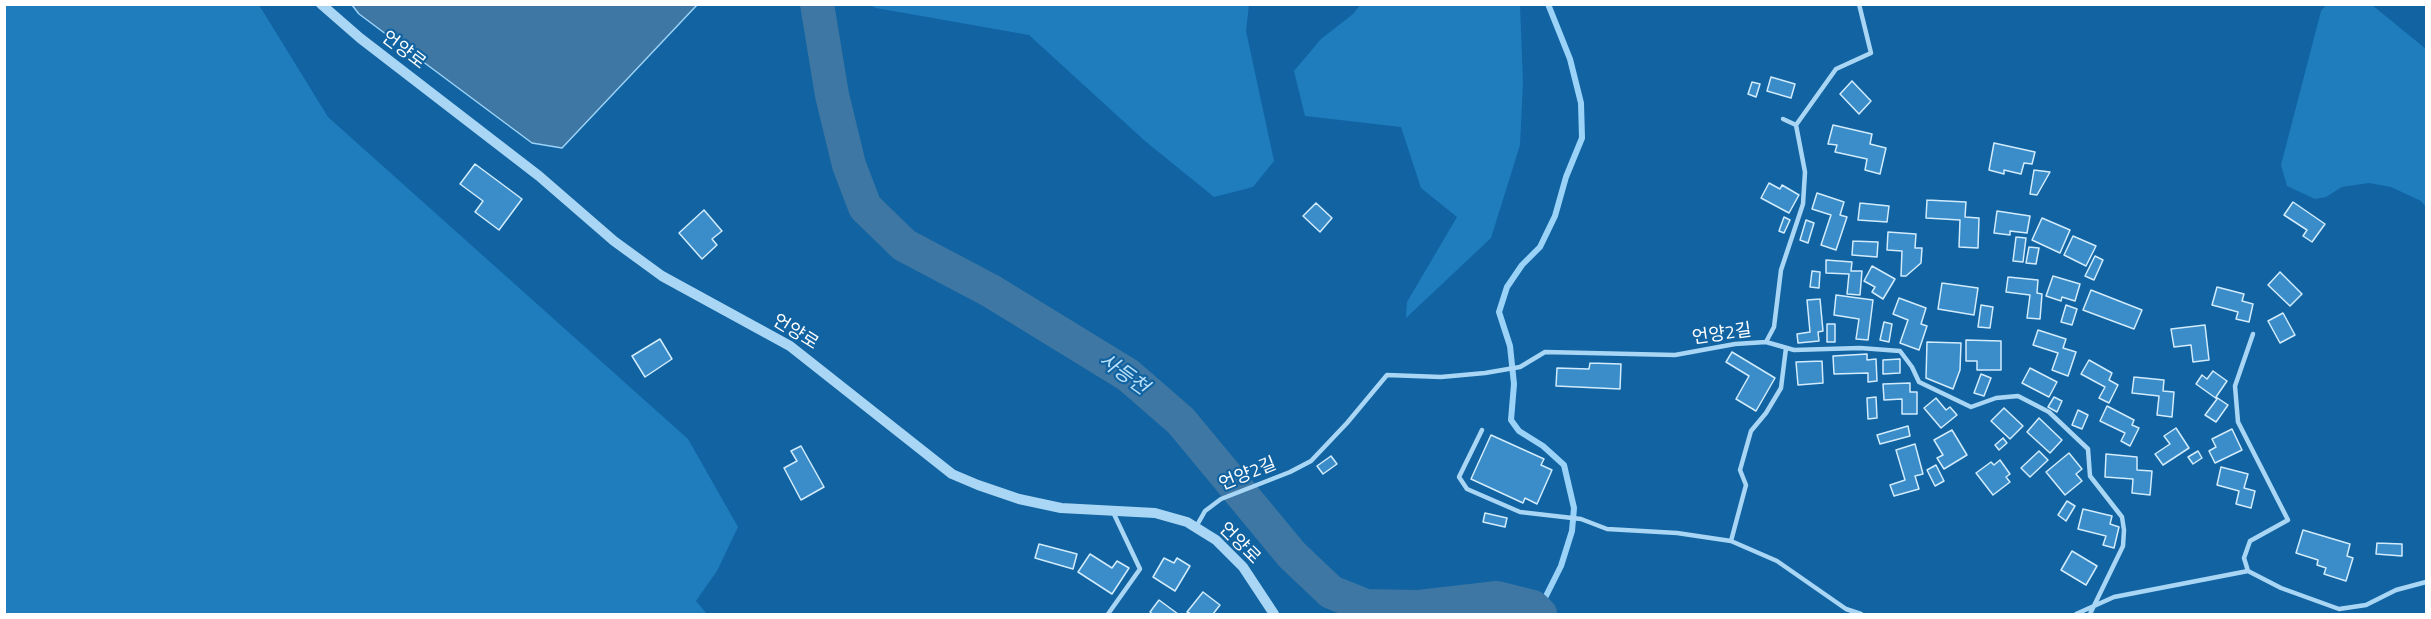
<!DOCTYPE html>
<meta charset="utf-8">
<style>
body{margin:0}
#map{position:relative;width:2431px;height:619px;overflow:hidden;background:#1163a1;font-family:"Titillium Web",sans-serif}
canvas{display:block}
.frame{position:absolute;inset:0;border:6px solid #fff;pointer-events:none}
</style>
<div id="map">
<canvas width="2431" height="619"></canvas>
<div class="frame"></div>
</div>
<script>
const g = document.querySelector('canvas').getContext('2d');
g.lineJoin = 'round';
function fill(path, color) { g.fillStyle = color; g.fill(path, 'evenodd'); }
const shape = rows => new Path2D(rows.map(r => 'M' + r).join(''));
function strokePath(path, color, width, dash) { g.strokeStyle = color; g.lineWidth = width; g.lineCap = dash ? 'butt' : 'round'; g.setLineDash(dash || []); g.stroke(path); }
function write(font, color, halo, rows, align = 'center') {
  g.font = font + ' "Titillium Web","Noto Sans KR",sans-serif'; g.lineWidth = 4.5; g.setLineDash([]); g.textBaseline = 'middle'; g.strokeStyle = halo; g.fillStyle = color; for (const [text, x, y, turn = 0] of rows) {
    g.save(); g.translate(x, y); g.rotate((+turn || 0) * Math.PI / 180); g.textAlign = isNaN(turn) ? turn : align; if (halo) g.strokeText(text, 0, 0); g.fillText(text, 0, 0); g.restore();
  }
}
fill(shape([
 [1361,4,1520,5,1523,83,1520,145,1491,238,1406,318,1407,302,1457,217,1421,188,1401,127,1305,116,1294,71,1321,39,1353,14],
 [2327,4,2372,5,2426,49,2426,207,2421,201,2391,187,2369,183,2342,187,2326,197,2315,199,2287,186,2281,165,2321,11],
 [4,5,259,5,328,117,688,439,738,527,717,571,696,601,707,614,5,614],
 [870,5,1249,5,1246,31,1274,161,1253,187,1214,197,1145,141,1029,35,876,8]
]), '#1f7dbe');
const water = shape([
 [352,5,697,5,562,148,532,143,359,14,352,5]
]);
fill(water, '#3e77a3');
strokePath(water, '#9bd3f8', 1.5);
strokePath(shape([
 [1538,612,1561,566,1572,531,1574,508,1564,465,1543,446,1519,431,1511,420,1514,384,1510,346,1499,312,1507,287,1522,265,1540,247,1555,216,1566,177,1582,138,1581,103,1570,59,1548,4]
]), '#9bd3f8', 6);
strokePath(shape([
 [817,4,832,95,849,165,865,207,904,245,991,291,1128,375,1181,421,1292,555,1331,592,1366,606,1419,607,1497,598,1533,607,1540,614]
]), '#3e77a3', 34);
const building = shape([
 [1771,77,1795,84,1791,98,1767,91,1771,77],
 [1852,81,1871,101,1859,114,1840,94,1852,81],
 [1752,82,1760,84,1756,97,1748,94,1752,82],
 [1833,125,1872,134,1870,144,1886,148,1880,174,1865,170,1867,159,1835,152,1837,145,1828,144,1833,125],
 [1994,143,2035,152,2032,164,2024,163,2021,174,2004,170,2004,174,1989,170,1994,143],
 [475,164,522,199,499,230,475,212,483,201,460,184,475,164],
 [2034,170,2050,172,2037,195,2030,194,2034,170],
 [1769,183,1780,189,1782,185,1799,195,1789,213,1761,198,1769,183],
 [1817,193,1844,202,1840,215,1847,217,1836,250,1821,245,1831,215,1812,209,1817,193],
 [1927,200,1966,202,1965,217,1979,218,1978,248,1959,247,1960,220,1926,218,1927,200],
 [2293,202,2325,224,2312,242,2303,236,2307,230,2284,215,2293,202],
 [1316,203,1332,218,1320,232,1303,216,1316,203],
 [1860,203,1889,206,1887,222,1858,220,1860,203],
 [704,210,722,231,712,239,717,245,702,259,679,233,704,210],
 [1997,211,2030,216,2027,233,2010,231,2010,235,1994,233,1997,211],
 [1784,217,1790,220,1784,233,1779,231,1784,217],
 [2042,218,2070,230,2060,253,2032,240,2042,218],
 [1806,220,1814,223,1808,243,1800,240,1806,220],
 [1888,232,1916,234,1915,248,1922,248,1921,263,1906,276,1901,276,1902,251,1887,250,1888,232],
 [2073,236,2096,246,2086,266,2064,255,2073,236],
 [2016,237,2026,238,2023,262,2013,261,2016,237],
 [1853,241,1878,242,1877,257,1852,255,1853,241],
 [2029,247,2039,248,2036,264,2026,263,2029,247],
 [2095,256,2103,260,2094,280,2085,276,2095,256],
 [1826,260,1852,262,1851,271,1862,271,1860,295,1847,294,1849,274,1826,273,1826,260],
 [1872,266,1895,279,1883,299,1872,292,1875,287,1864,281,1872,266],
 [1812,271,1820,272,1819,288,1810,287,1812,271],
 [2280,272,2302,294,2290,306,2268,285,2280,272],
 [2053,276,2080,284,2075,301,2062,297,2061,301,2046,296,2053,276],
 [2008,277,2038,280,2037,293,2042,294,2040,319,2027,318,2030,295,2006,292,2008,277],
 [1942,283,1978,288,1974,315,1938,309,1942,283],
 [2217,287,2244,294,2242,301,2253,304,2249,322,2236,319,2238,312,2212,305,2217,287],
 [2091,290,2142,310,2134,329,2083,310,2091,290],
 [1836,295,1873,300,1868,340,1856,339,1859,319,1834,315,1836,295],
 [1899,298,1926,308,1921,324,1927,326,1919,350,1900,343,1908,320,1893,314,1899,298],
 [1820,299,1823,331,1818,332,1819,341,1798,343,1797,334,1810,332,1807,300,1820,299],
 [1981,305,1993,307,1990,328,1978,327,1981,305],
 [2066,305,2077,309,2072,325,2061,322,2066,305],
 [2283,313,2295,335,2280,343,2268,321,2283,313],
 [1884,322,1892,324,1889,342,1880,340,1884,322],
 [1827,324,1835,324,1835,342,1827,342,1827,324],
 [2205,325,2209,360,2193,362,2191,345,2174,347,2171,329,2205,325],
 [2038,330,2066,339,2063,348,2076,352,2068,376,2052,370,2058,353,2033,345,2038,330],
 [660,339,672,359,645,377,632,356,660,339],
 [1966,340,2001,341,2001,370,1977,370,1977,361,1966,361,1966,340],
 [1927,342,1961,343,1960,370,1953,389,1926,378,1927,342],
 [1732,352,1775,378,1756,411,1736,399,1749,376,1726,362,1732,352],
 [1867,354,1867,360,1876,359,1877,381,1868,382,1868,373,1834,374,1833,356,1867,354],
 [1900,359,1900,373,1883,374,1883,360,1900,359],
 [2089,360,2112,373,2109,380,2118,385,2109,403,2099,398,2105,387,2081,374,2089,360],
 [1822,361,1823,383,1798,385,1796,362,1822,361],
 [1590,363,1621,364,1620,389,1556,386,1557,368,1589,369,1590,363],
 [2030,368,2057,382,2049,397,2022,383,2030,368],
 [2213,371,2227,381,2216,397,2228,405,2216,422,2205,415,2217,399,2196,384,2202,375,2207,379,2213,371],
 [1981,374,1991,378,1984,396,1974,393,1981,374],
 [2134,377,2164,380,2163,391,2174,392,2172,417,2157,415,2159,396,2132,393,2134,377],
 [1910,383,1910,392,1917,392,1917,414,1902,414,1902,399,1884,400,1883,384,1910,383],
 [1876,397,1877,418,1868,419,1867,398,1876,397],
 [2054,397,2062,401,2057,412,2048,407,2054,397],
 [1936,398,1946,410,1950,407,1957,415,1941,428,1924,408,1936,398],
 [2107,406,2134,420,2132,425,2139,428,2130,446,2121,441,2125,433,2100,421,2107,406],
 [2004,408,2023,426,2010,439,1991,421,2004,408],
 [2078,410,2088,415,2082,429,2072,425,2078,410],
 [2039,418,2062,440,2050,453,2027,432,2039,418],
 [1908,426,1910,436,1880,444,1877,435,1908,426],
 [2176,428,2189,448,2163,465,2155,454,2170,444,2164,436,2176,428],
 [2232,429,2242,450,2215,463,2209,451,2216,447,2212,439,2232,429],
 [1952,430,1967,455,1944,469,1937,458,1943,455,1934,440,1952,430],
 [1491,435,1544,459,1541,465,1552,470,1537,504,1525,498,1523,503,1471,479,1491,435],
 [2003,438,2007,443,1999,450,1995,445,2003,438],
 [1915,444,1923,474,1915,476,1919,489,1894,496,1890,485,1905,480,1896,450,1915,444],
 [801,446,824,487,801,500,784,468,797,461,791,451,801,446],
 [2039,451,2048,460,2030,477,2021,468,2039,451],
 [2198,451,2202,458,2193,464,2188,457,2198,451],
 [2069,453,2082,469,2076,474,2082,481,2065,495,2046,472,2069,453],
 [2106,454,2137,457,2137,470,2152,471,2150,495,2132,493,2133,479,2105,477,2106,454],
 [1331,456,1337,464,1323,474,1317,466,1331,456],
 [2000,460,2010,474,2006,477,2010,482,1993,495,1976,473,1991,462,1994,465,2000,460],
 [1936,465,1944,481,1935,486,1927,470,1936,465],
 [2221,467,2248,474,2244,488,2255,491,2251,508,2236,504,2239,491,2217,485,2221,467],
 [2067,501,2075,506,2066,521,2058,515,2067,501],
 [2083,509,2112,516,2110,524,2119,527,2114,548,2103,545,2106,536,2078,529,2083,509],
 [1485,513,1507,518,1505,527,1483,522,1485,513],
 [2303,530,2350,544,2347,556,2353,558,2346,581,2324,574,2326,568,2317,565,2318,560,2296,553,2303,530],
 [2377,543,2402,544,2402,556,2376,554,2377,543],
 [1039,544,1077,554,1073,569,1035,558,1039,544],
 [2072,551,2097,566,2086,585,2061,570,2072,551],
 [1090,554,1112,568,1117,561,1129,568,1112,594,1078,572,1090,554],
 [1164,558,1174,563,1177,558,1190,566,1175,591,1153,577,1164,558],
 [1203,592,1220,605,1213,614,1191,614,1187,612,1203,592],
 [1159,600,1178,614,1153,614,1150,612,1159,600]
]);
fill(building, '#3a8dc8');
strokePath(building, '#d2ecfe', 1.5);
strokePath(shape([
 [1796,125,1836,69,1871,53,1859,4],
 [2253,334,2235,386,2238,422,2288,520,2250,541,2244,558,2248,571,2281,588,2339,609,2366,605,2396,590,2426,582],
 [1766,342,1774,327,1781,270,1803,204,1805,172,1796,125,1783,119],
 [1482,430,1459,477,1467,489,1520,512,1581,519,1607,529,1677,533,1731,541,1777,561,1846,609,1861,614],
 [1196,527,1205,511,1221,499,1290,472,1311,461,1347,423,1387,375,1441,377,1485,373,1520,367,1545,352,1675,355,1735,344,1766,342,1794,350,1860,348,1900,351,1912,367,1919,382,1971,407,1996,398,2018,396,2049,412,2088,449,2090,476,2122,517,2124,530,2123,546,2090,614],
 [1731,541,1746,485,1740,470,1751,431,1766,413,1781,388,1786,348],
 [1108,614,1140,569,1113,512],
 [2076,614,2114,597,2248,571]
]), '#a9d6f5', 4.5);
strokePath(shape([
 [321,4,360,38,539,176,614,241,662,276,790,346,952,474,978,485,1019,499,1061,508,1155,513,1187,522,1216,540,1243,567,1274,614]
]), '#a9d6f5', 10);
write('18px', '#fff', '#1163a1', [
 ["언양로",403,51,37],
 ["언양로",795,333,32],
 ["언양2길",1722,335,-8],
 ["언양2길",1248,475,-22],
 ["언양로",1239,544,45]
]);
write('italic 20px', '#bae1fb', '#1163a1', [
 ["사등천",1123,375,36]
]);
</script>
